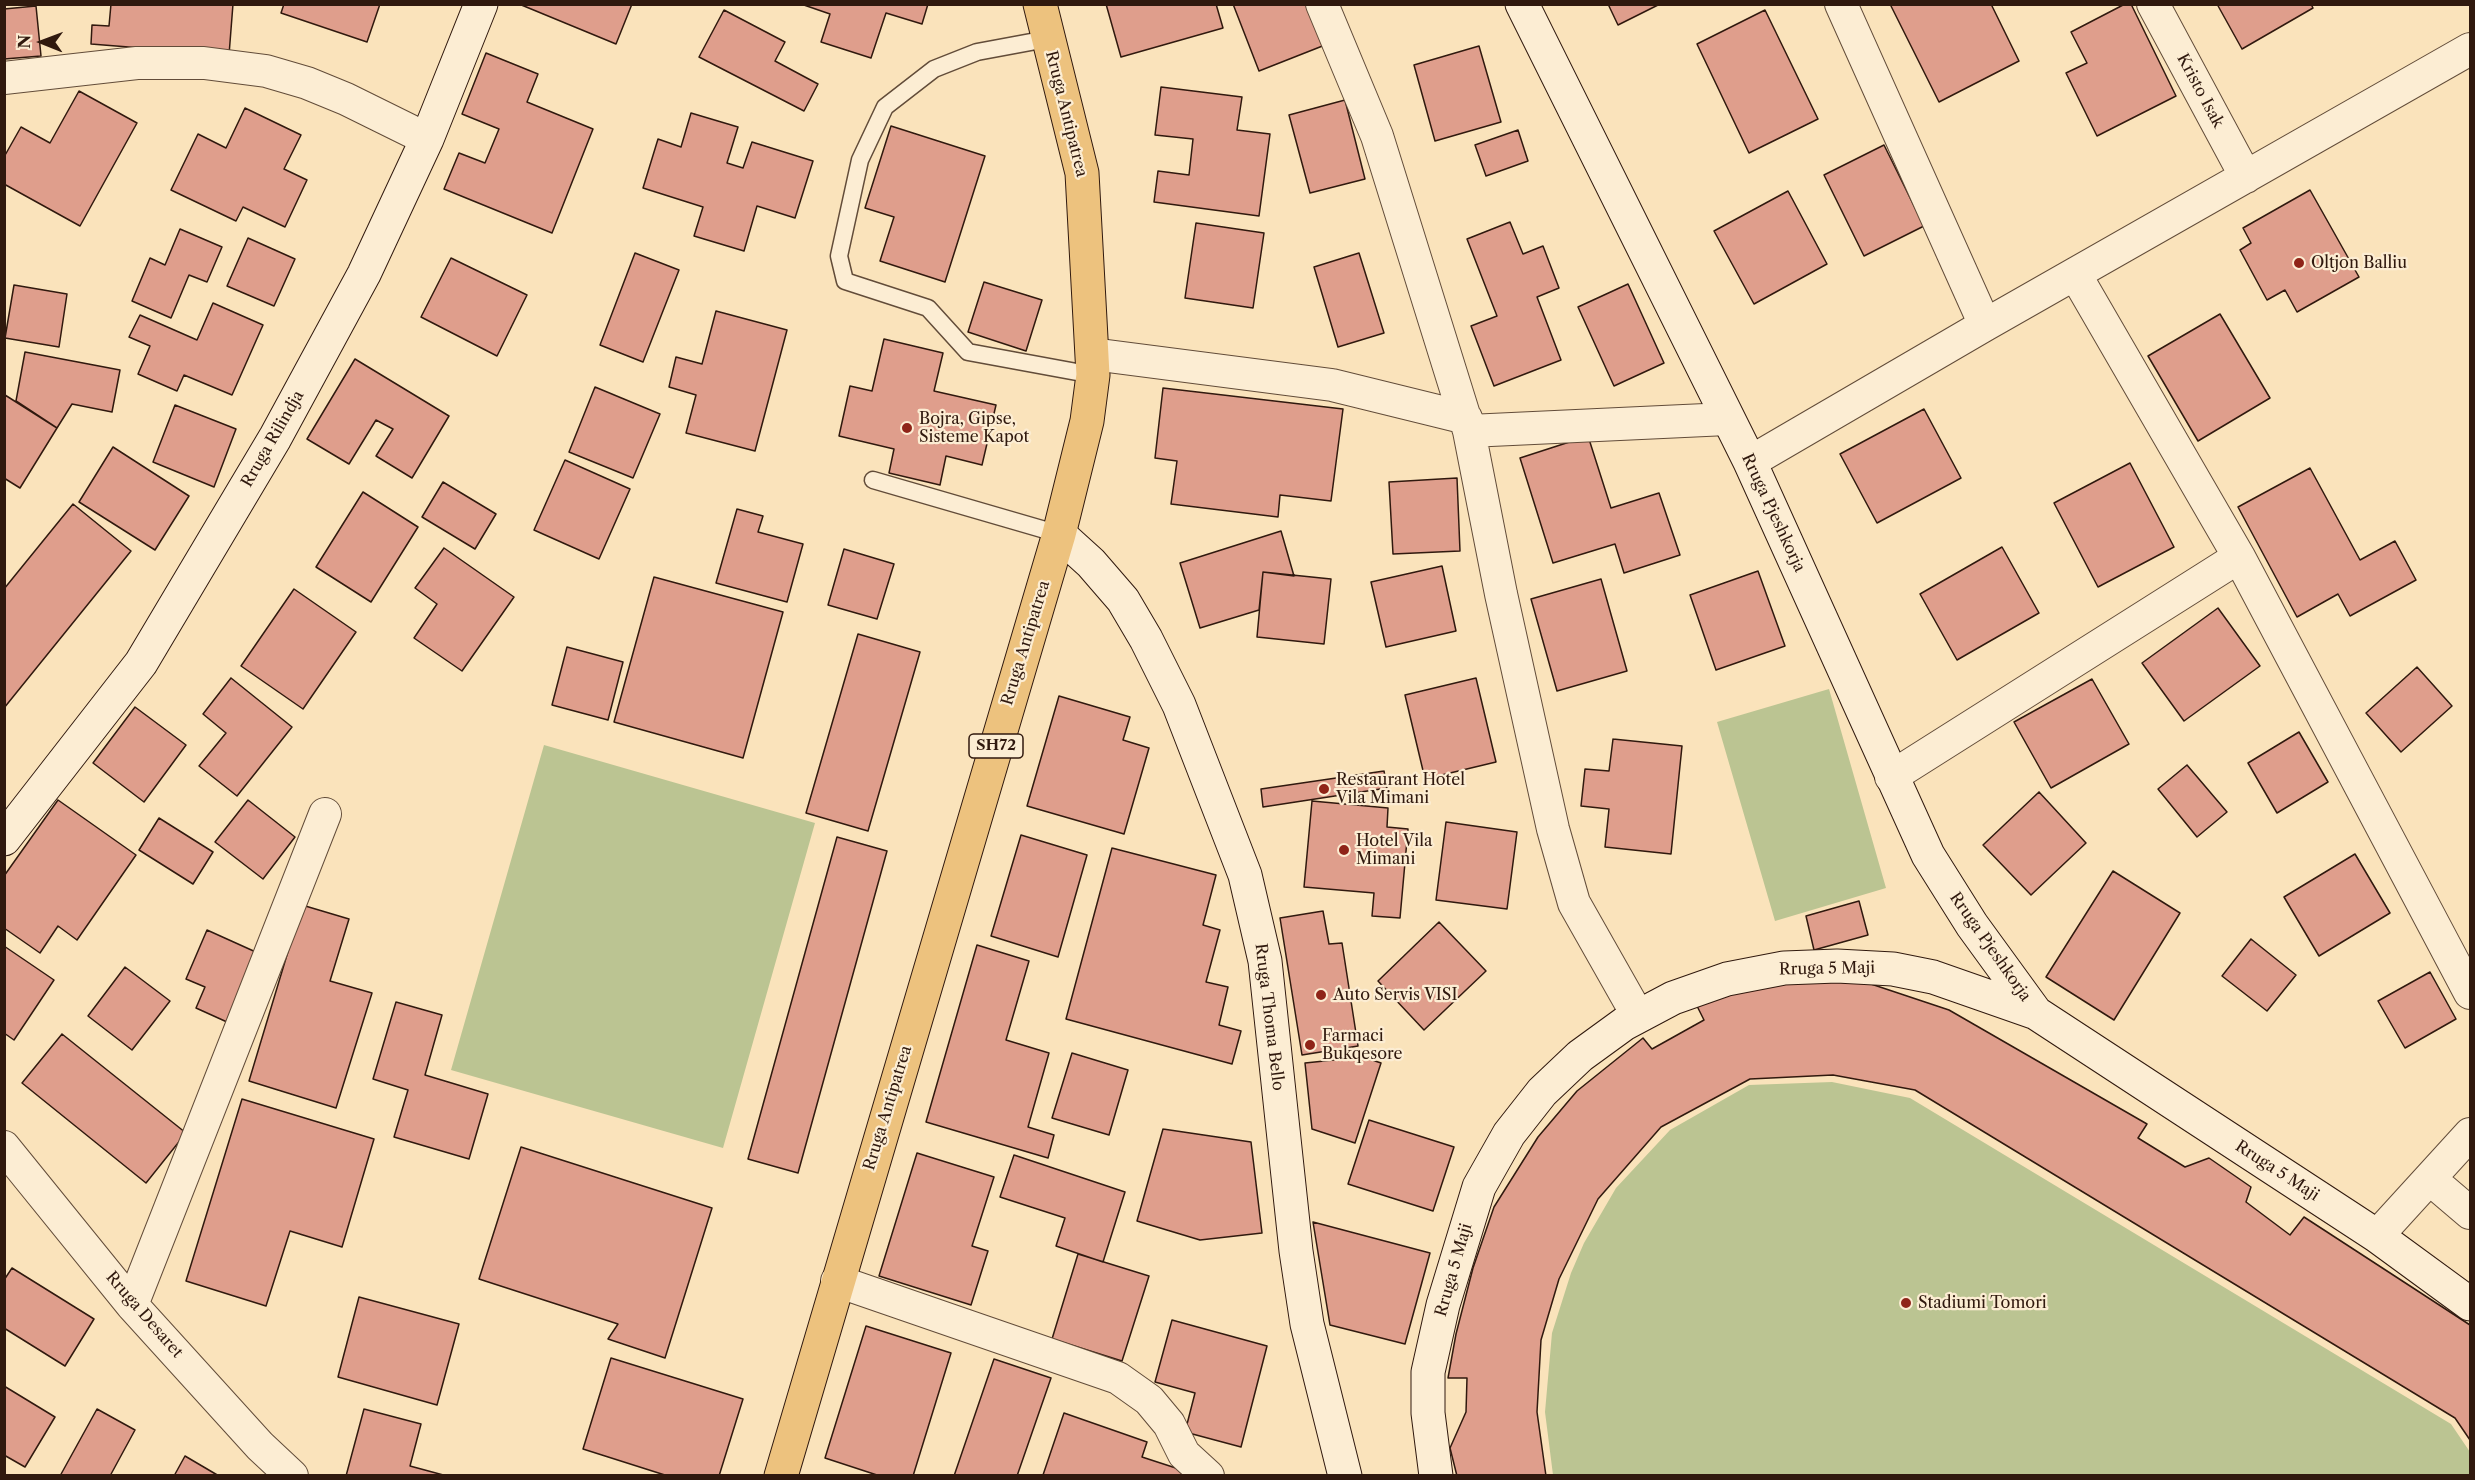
<!DOCTYPE html>
<style>
body{margin:0}
#map{position:relative;width:2475px;height:1480px;overflow:hidden;background:#fae3bb;font-family:"Libre Caslon Text",serif}
canvas{display:block}
.frame{position:absolute;inset:0;border:6px solid #30190e;pointer-events:none}
.north{position:absolute;left:12px;top:12px;width:60px;height:60px;-webkit-text-stroke:4px #fcedd3;paint-order:stroke;rotate:271deg;font-size:16px;font-weight:700;line-height:24px;text-align:center;color:#30190e}
.north::after{content:'';display:block;margin:auto;width:21px;height:27px;background:#30190e;clip-path:polygon(50% 0,100% 100%,50% 72%,0 100%)}
</style>
<div id="map">
<canvas width="2475" height="1480"></canvas>
<div class="frame"></div>
<div class="north">N</div>
</div>
<script>
const g = document.querySelector('canvas').getContext('2d');
g.lineJoin = 'round';
function fill(path, color) { g.fillStyle = color; g.fill(path, 'evenodd'); }
const shape = rows => new Path2D(rows.map(r => 'M' + r).join(''));
function strokePath(path, color, width, dash) { g.strokeStyle = color; g.lineWidth = width; g.lineCap = dash ? 'butt' : 'round'; g.setLineDash(dash || []); g.stroke(path); }
function write(font, color, halo, rows, align = 'center') {
  g.font = font + ' "Libre Caslon Text",serif'; g.lineWidth = 4.5; g.setLineDash([]); g.textBaseline = 'middle'; g.strokeStyle = halo; g.fillStyle = color; for (const [text, x, y, turn = 0] of rows) {
    g.save(); g.translate(x, y); g.rotate((+turn || 0) * Math.PI / 180); g.textAlign = isNaN(turn) ? turn : align; if (halo) g.strokeText(text, 0, 0); g.fillText(text, 0, 0); g.restore();
  }
}
fill(shape([
 [1829,689,1886,888,1775,921,1717,722],
 [544,745,815,823,723,1148,451,1070],
 [1832,1082,1910,1098,2451,1424,2470,1452,2470,1475,1553,1475,1545,1412,1552,1333,1571,1273,1584,1243,1616,1188,1670,1130,1749,1085]
]), '#bbc492');
const building = shape([
 [111,4,233,4,229,55,91,44,92,25,109,26,111,4],
 [284,4,380,4,367,42,281,13,284,4],
 [519,4,632,4,616,44,519,4],
 [801,4,928,4,922,24,886,13,871,58,821,42,830,14,801,4],
 [1106,4,1216,4,1223,28,1121,57,1106,4],
 [1233,4,1309,4,1325,45,1259,71,1233,4],
 [1608,4,1660,4,1618,25,1608,4],
 [1890,4,1991,4,2019,61,1939,102,1890,4],
 [2125,4,2131,4,2176,96,2097,136,2066,73,2087,63,2071,32,2125,4],
 [2217,4,2311,4,2313,8,2242,49,2217,4],
 [36,6,41,56,4,59,4,9,36,6],
 [724,10,785,42,775,61,818,84,804,111,699,57,724,10],
 [1765,10,1818,119,1749,153,1697,44,1765,10],
 [1479,46,1501,122,1435,141,1414,65,1479,46],
 [486,53,538,74,527,102,593,129,552,233,444,189,459,153,485,163,499,129,462,114,486,53],
 [1161,87,1242,97,1237,130,1270,134,1259,216,1154,202,1158,171,1189,175,1193,139,1155,135,1161,87],
 [79,91,137,123,80,226,4,184,4,157,21,127,50,143,79,91],
 [1345,100,1365,179,1310,193,1289,115,1345,100],
 [245,108,301,135,284,169,307,180,285,227,243,207,236,221,171,190,198,134,226,148,245,108],
 [691,113,738,127,727,163,743,168,752,142,813,161,795,218,757,206,744,251,694,236,703,207,643,188,658,139,681,147,691,113],
 [891,126,985,156,945,282,880,261,894,217,865,208,891,126],
 [1518,130,1528,161,1486,176,1475,145,1518,130],
 [1884,145,1924,226,1864,256,1824,175,1884,145],
 [2310,190,2359,277,2297,312,2285,290,2267,300,2240,250,2251,243,2243,228,2310,190],
 [1788,191,1827,264,1754,304,1714,231,1788,191],
 [1510,222,1523,254,1543,246,1559,288,1537,297,1561,360,1494,386,1471,326,1497,316,1467,239,1510,222],
 [1196,223,1264,233,1253,308,1185,298,1196,223],
 [180,229,222,247,207,282,189,275,171,318,132,301,150,258,165,265,180,229],
 [248,238,295,259,274,306,227,286,248,238],
 [635,253,679,270,643,362,600,345,635,253],
 [1359,253,1384,333,1338,347,1314,267,1359,253],
 [451,258,527,295,497,356,421,317,451,258],
 [984,282,1042,300,1026,351,968,332,984,282],
 [1628,284,1664,363,1614,386,1578,307,1628,284],
 [14,285,67,294,59,347,5,338,14,285],
 [213,303,263,325,232,395,184,375,177,391,138,374,150,346,129,337,140,315,197,340,213,303],
 [716,311,787,330,755,451,686,433,696,395,669,387,676,357,702,364,716,311],
 [2220,314,2270,398,2198,441,2148,356,2220,314],
 [884,339,943,353,934,391,996,405,982,465,946,456,940,485,889,473,894,449,839,436,850,386,872,391,884,339],
 [25,352,120,370,112,412,72,404,57,428,16,401,25,352],
 [355,359,449,416,412,478,376,456,393,429,376,420,349,464,307,439,355,359],
 [595,387,660,414,633,478,569,452,595,387],
 [1163,388,1343,409,1331,501,1280,495,1278,517,1171,504,1177,461,1155,458,1163,388],
 [5,395,57,428,20,488,4,478,5,395],
 [175,405,236,429,214,487,153,462,175,405],
 [1924,409,1961,478,1877,523,1840,454,1924,409],
 [1588,436,1611,508,1659,493,1680,555,1624,573,1615,544,1553,563,1520,458,1588,436],
 [113,447,189,496,155,550,79,502,113,447],
 [565,460,630,489,599,559,534,530,565,460],
 [2130,463,2174,547,2098,587,2054,503,2130,463],
 [2310,468,2360,560,2395,541,2416,580,2350,616,2338,594,2297,617,2238,507,2310,468],
 [1457,478,1460,551,1393,554,1389,482,1457,478],
 [443,482,496,514,475,549,422,517,443,482],
 [363,492,418,527,371,602,316,567,363,492],
 [73,504,131,551,4,708,4,589,73,504],
 [737,509,763,516,758,532,803,544,787,602,716,583,737,509],
 [1281,531,1294,576,1263,572,1259,610,1200,628,1180,563,1281,531],
 [2002,547,2039,613,1957,660,1920,594,2002,547],
 [444,548,514,597,462,671,414,638,437,604,415,588,444,548],
 [844,549,894,564,877,619,828,605,844,549],
 [1442,566,1456,631,1386,647,1371,582,1442,566],
 [1758,571,1785,646,1716,670,1690,595,1758,571],
 [1263,572,1331,579,1324,644,1257,637,1263,572],
 [654,577,783,612,743,758,614,722,654,577],
 [1601,579,1627,671,1557,691,1531,599,1601,579],
 [294,589,356,632,303,709,241,666,294,589],
 [2218,608,2260,666,2184,721,2142,663,2218,608],
 [858,634,920,652,868,831,806,813,858,634],
 [567,647,623,662,608,720,552,705,567,647],
 [2417,667,2452,706,2401,752,2366,713,2417,667],
 [231,678,292,727,237,796,199,766,226,733,203,714,231,678],
 [1476,678,1496,762,1425,779,1405,695,1476,678],
 [2092,679,2129,744,2051,788,2014,722,2092,679],
 [1059,696,1130,717,1123,740,1149,748,1124,834,1027,806,1059,696],
 [135,707,186,745,144,802,93,763,135,707],
 [2299,732,2328,782,2277,813,2248,763,2299,732],
 [1613,739,1682,746,1671,854,1605,847,1609,809,1581,806,1585,769,1609,771,1613,739],
 [2187,765,2227,812,2197,837,2158,789,2187,765],
 [1384,771,1387,788,1263,807,1261,789,1384,771],
 [2039,792,2086,843,2031,895,1983,845,2039,792],
 [58,800,136,855,77,940,58,926,40,953,4,928,4,876,58,800],
 [248,800,295,837,263,879,215,842,248,800],
 [1312,801,1388,808,1387,827,1408,829,1400,918,1372,916,1374,893,1304,887,1312,801],
 [159,818,213,852,193,884,139,850,159,818],
 [1446,822,1517,832,1507,909,1436,900,1446,822],
 [1021,835,1087,855,1058,957,991,936,1021,835],
 [837,837,887,851,798,1173,748,1159,837,837],
 [1112,848,1216,875,1203,925,1220,930,1206,982,1228,987,1219,1025,1241,1031,1232,1064,1066,1019,1112,848],
 [2355,854,2390,913,2319,956,2284,897,2355,854],
 [2113,871,2180,913,2114,1020,2046,977,2113,871],
 [1859,901,1868,935,1814,950,1806,916,1859,901],
 [302,905,349,919,330,981,372,993,336,1108,249,1081,302,905],
 [1323,911,1329,944,1342,943,1358,1046,1302,1055,1280,918,1323,911],
 [1439,922,1486,971,1424,1030,1378,981,1439,922],
 [207,930,258,953,227,1022,196,1008,205,987,186,979,207,930],
 [2251,939,2296,975,2267,1011,2222,976,2251,939],
 [977,945,1029,961,1006,1040,1049,1053,1028,1127,1054,1135,1048,1158,926,1122,977,945],
 [4,946,54,980,14,1040,4,1033,4,946],
 [125,967,170,1001,132,1050,88,1016,125,967],
 [2430,972,2456,1019,2405,1048,2378,1001,2430,972],
 [1794,981,1868,983,1949,1010,2147,1124,2138,1138,2185,1167,2209,1158,2251,1187,2246,1202,2290,1235,2304,1217,2470,1325,2470,1440,2455,1418,1915,1090,1833,1075,1750,1079,1661,1127,1598,1199,1559,1279,1541,1340,1537,1412,1546,1476,1457,1476,1450,1448,1466,1412,1467,1378,1448,1378,1456,1334,1473,1268,1494,1207,1538,1137,1577,1091,1643,1038,1652,1049,1704,1020,1697,1006,1723,995,1794,981],
 [396,1002,442,1015,425,1075,488,1094,469,1159,394,1137,408,1090,373,1079,396,1002],
 [62,1034,186,1133,146,1183,22,1083,62,1034],
 [1072,1053,1128,1070,1109,1135,1052,1118,1072,1053],
 [1363,1057,1381,1063,1355,1143,1312,1129,1305,1063,1363,1057],
 [242,1099,374,1139,342,1247,290,1231,266,1306,186,1281,242,1099],
 [1369,1120,1454,1147,1433,1211,1348,1184,1369,1120],
 [1163,1129,1251,1142,1262,1233,1200,1240,1137,1221,1163,1129],
 [521,1147,712,1208,665,1358,608,1339,618,1324,479,1279,521,1147],
 [917,1153,994,1177,972,1246,988,1251,971,1305,879,1276,917,1153],
 [1014,1155,1125,1192,1103,1262,1056,1246,1065,1218,1000,1197,1014,1155],
 [1313,1222,1430,1253,1405,1344,1330,1325,1313,1222],
 [1078,1254,1149,1276,1122,1361,1052,1339,1078,1254],
 [12,1268,94,1319,65,1366,4,1328,4,1280,12,1268],
 [359,1297,459,1324,437,1405,338,1377,359,1297],
 [1172,1320,1267,1346,1241,1447,1185,1432,1195,1393,1155,1382,1172,1320],
 [866,1326,951,1353,913,1476,880,1476,825,1458,866,1326],
 [611,1358,743,1399,719,1476,668,1476,583,1449,611,1358],
 [994,1359,1051,1378,1017,1476,954,1476,994,1359],
 [4,1386,55,1417,25,1467,4,1455,4,1386],
 [97,1409,135,1430,110,1476,60,1476,97,1409],
 [364,1409,421,1424,410,1466,447,1476,346,1476,364,1409],
 [1064,1413,1147,1442,1142,1457,1185,1471,1184,1476,1043,1475,1064,1413],
 [185,1456,219,1476,174,1476,185,1456]
]);
fill(building, '#df9e8c');
strokePath(building, '#30190e', 1.5);
const lane = shape([
 [1047,39,977,52,934,69,885,107,860,160,839,256,845,281,928,308,968,352,1093,375],
 [873,480,1059,534]
]);
const street = shape([
 [1322,4,1377,136,1469,431,1501,594,1553,829,1574,903,1638,1016],
 [1841,4,1985,325],
 [2153,4,2246,177],
 [4,78,137,63,204,63,266,71,307,83,346,99,427,139],
 [2075,274,2239,557],
 [1092,354,1332,385,1466,418],
 [1469,431,1727,419],
 [1750,462,1985,325,2470,49],
 [1891,777,2239,557,2470,993],
 [4,1147,132,1305,260,1446,292,1476],
 [2430,1179,2470,1213],
 [2377,1236,2470,1134],
 [837,1281,1118,1378,1149,1400,1169,1424,1184,1454,1208,1476],
 [132,1305,325,814]
]);
const secondary = shape([
 [1522,4,1750,462,1928,855,1972,925,2036,1013],
 [1059,534,1091,563,1123,600,1146,639,1179,705,1245,875,1265,961,1296,1251,1307,1324,1345,1476],
 [4,839,141,663,275,438,364,274,427,139,481,4],
 [1436,1476,1428,1413,1428,1372,1443,1305,1479,1187,1509,1134,1542,1092,1580,1056,1624,1024,1673,998,1727,979,1784,968,1837,966,1893,969,1933,977,2036,1013,2377,1236,2470,1304]
]);
const primary = shape([
 [781,1476,1059,534,1087,421,1093,375,1082,173,1040,4]
]);
strokePath(lane, '#624c39', 19);
strokePath(street, '#624c39', 34);
strokePath(secondary, '#30190e', 35);
strokePath(primary, '#30190e', 35);
strokePath(lane, '#fcedd3', 16);
strokePath(street, '#fcedd3', 32);
strokePath(secondary, '#fcedd3', 33);
strokePath(primary, '#edc27e', 33);
for (const [x, y, r, color] of [
 [2299,263,6,"#8f2418"],
 [907,428,6,"#8f2418"],
 [1324,789,6,"#8f2418"],
 [1344,850,6,"#8f2418"],
 [1321,995,6,"#8f2418"],
 [1310,1045,6,"#8f2418"],
 [1906,1303,6,"#8f2418"]
]) { const dot = new Path2D(); dot.arc(x, y, r, 0, 2 * Math.PI); g.fillStyle = color; g.fill(dot); strokePath(dot, '#fcedd3', 2); }
for (const [x, y, w] of [
 [996,746,54]
]) { const box = new Path2D(); box.roundRect(x - w / 2, y - 12, w, 24, 4.5); g.fillStyle = '#fcedd3'; g.fill(box); strokePath(box, '#30190e', 1.5); }
write('bold 15px', '#30190e', null, [
 ["SH72",996,746]
]);
write('16px', '#30190e', '#fcedd3', [
 ["Kristo Isak",2200,91,62],
 ["Rruga Antipatrea",1066,114,76],
 ["Rruga Rilindja",273,439,-60],
 ["Rruga Pjeshkorja",1773,513,65],
 ["Rruga Antipatrea",1026,643,-73],
 ["Rruga Pjeshkorja",1990,947,55],
 ["Rruga 5 Maji",1827,969,-1],
 ["Rruga Thoma Bello",1269,1017,83],
 ["Rruga Antipatrea",888,1108,-73],
 ["Rruga 5 Maji",2277,1171,33],
 ["Rruga 5 Maji",1454,1270,-74],
 ["Rruga Desaret",144,1315,49]
]);
write('16px', '#30190e', '#fcedd3', [
 ["Oltjon Balliu",2311,263],
 ["Bojra, Gipse,",919,419],
 ["Sisteme Kapot",919,437],
 ["Restaurant Hotel",1336,780],
 ["Vila Mimani",1336,798],
 ["Hotel Vila",1356,841],
 ["Mimani",1356,859],
 ["Auto Servis VISI",1333,995],
 ["Farmaci",1322,1036],
 ["Bukqesore",1322,1054],
 ["Stadiumi Tomori",1918,1303]
], 'left');
</script>
